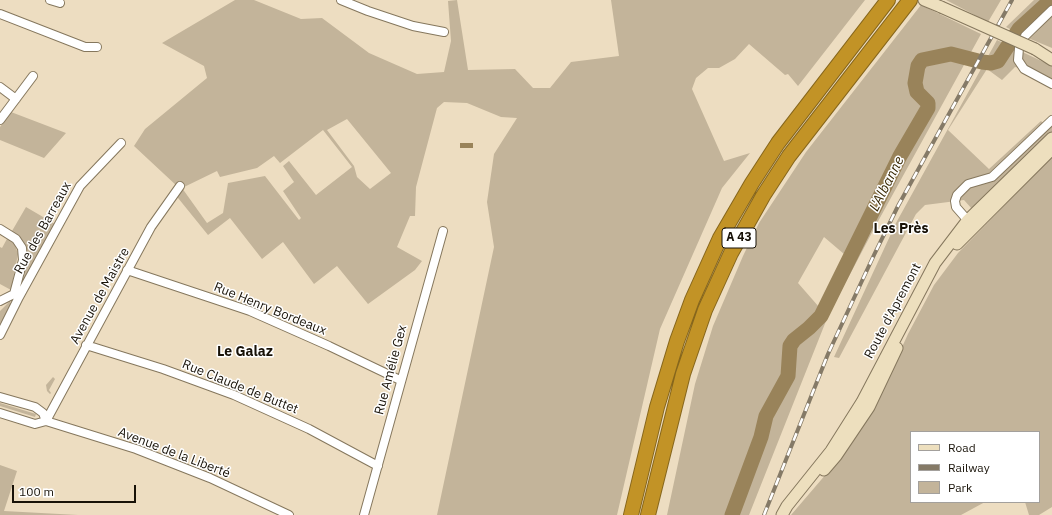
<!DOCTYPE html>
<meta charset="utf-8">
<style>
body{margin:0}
#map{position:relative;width:1052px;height:515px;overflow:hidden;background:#edddc1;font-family:"IBM Plex Sans",sans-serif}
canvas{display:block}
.legend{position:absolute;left:910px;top:431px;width:130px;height:72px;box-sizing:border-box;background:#fff;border:1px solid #a3a09c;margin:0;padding:5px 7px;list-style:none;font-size:12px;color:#181208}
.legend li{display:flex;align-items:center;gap:8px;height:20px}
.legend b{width:20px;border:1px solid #a3a09c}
.scale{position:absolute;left:12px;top:485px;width:124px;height:18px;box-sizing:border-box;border:2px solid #181208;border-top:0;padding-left:5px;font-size:12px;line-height:14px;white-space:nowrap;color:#181208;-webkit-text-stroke:3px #fff;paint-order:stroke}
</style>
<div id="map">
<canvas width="1052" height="515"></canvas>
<ul class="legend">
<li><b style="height:5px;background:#eddfbe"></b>Road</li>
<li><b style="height:5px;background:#857a67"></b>Railway</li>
<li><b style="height:11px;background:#c3b49a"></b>Park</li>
</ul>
<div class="scale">100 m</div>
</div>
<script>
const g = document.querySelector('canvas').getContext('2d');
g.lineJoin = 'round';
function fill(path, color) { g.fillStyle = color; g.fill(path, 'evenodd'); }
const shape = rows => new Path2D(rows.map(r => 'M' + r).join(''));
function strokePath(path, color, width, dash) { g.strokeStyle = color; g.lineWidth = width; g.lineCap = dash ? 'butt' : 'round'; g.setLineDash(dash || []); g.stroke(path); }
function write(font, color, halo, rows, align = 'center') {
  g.font = font + ' "IBM Plex Sans",sans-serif'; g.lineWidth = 3; g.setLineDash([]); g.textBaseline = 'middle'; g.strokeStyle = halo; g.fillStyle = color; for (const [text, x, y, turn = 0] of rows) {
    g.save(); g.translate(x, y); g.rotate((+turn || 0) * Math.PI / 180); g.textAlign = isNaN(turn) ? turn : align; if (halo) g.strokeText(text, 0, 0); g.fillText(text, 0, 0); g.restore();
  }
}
fill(shape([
 [235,0,254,0,301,19,322,18,369,53,417,74,444,72,451,41,448,1,457,0,468,70,515,69,533,88,550,88,571,62,619,56,611,0,865,0,798,86,788,74,785,75,749,44,735,59,719,68,708,68,696,78,692,89,724,161,750,153,722,188,660,329,617,515,437,515,494,247,487,202,494,154,517,118,501,117,467,103,444,102,437,108,416,187,415,216,410,216,397,247,422,261,415,270,368,304,337,266,314,284,283,242,262,259,230,218,208,235,174,193,178,187,134,146,145,129,207,78,204,66,162,43],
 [347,119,391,173,370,189,357,177,354,166,327,130],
 [323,130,352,167,316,195,289,161,283,166,294,182,283,191,301,218,299,220,265,176,228,183,223,213,207,223,182,188,217,171,220,177,257,168,274,156,280,163],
 [946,0,1001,0,988,22],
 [1034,0,1052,0,1052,9,1023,36,1006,27],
 [921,5,981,34,876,225,828,316,749,515,667,515,695,384,713,326,743,256,759,223,806,152],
 [824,237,844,254,819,307,798,283],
 [1052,15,1052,48,1028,38],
 [997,40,1052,66,1052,80,1037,72,1015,67,1002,80,987,69,948,130,989,169,1041,121,1043,123,992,172,1052,124,1052,132,972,209,964,200,925,205,916,214,839,358,834,357,896,223],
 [11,112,66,133,44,158,0,140,0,127],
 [1052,157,1052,507,1039,515,1029,515,1025,502,1039,502,1039,432,911,432,911,502,985,502,961,515,791,515,845,452,877,402,908,334,934,285,958,253],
 [26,207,55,224,19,292,20,238,12,231],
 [8,237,15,245,18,254,11,290,0,284,0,247,2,248],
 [10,301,11,305,0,324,0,311],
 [53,377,55,379,49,390,51,393,50,394,47,391,46,385],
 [0,403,36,414,35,417,0,406],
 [0,465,17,471,4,511,78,515,0,515]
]), '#c3b49a');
fill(shape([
 [460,143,473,143,473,148,460,148]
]), '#99835a');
strokePath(shape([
 [732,515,761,437,766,416,788,376,790,346,794,340,809,328,821,316,900,156,928,108,928,103,917,92,915,83,918,66,922,60,951,54,982,62,991,63,998,61,1019,29,1051,0]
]), '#99835a', 15);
const minor = shape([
 [50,0,60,3],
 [341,0,368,11,413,26,444,32],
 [1052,10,1025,36,1019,48,1018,60,1024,69,1052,84],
 [0,14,85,47,97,47],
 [0,87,16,99],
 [0,120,33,76],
 [970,223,956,207,955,201,957,195,968,184,992,177,1052,120],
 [0,229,16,239,22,248,23,260,14,294,19,297],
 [127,270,250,311,329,346,400,380],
 [0,301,14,294],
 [0,335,19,297,80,186,121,143],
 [86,345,163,369,234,395,309,429,378,466],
 [0,397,35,407,43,413,46,421],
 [0,413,35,424,46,421,136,449,210,478,289,515],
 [46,421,151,227,180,186],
 [364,515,443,231]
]);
const secondary = shape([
 [924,0,941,7],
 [1035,49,1052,60],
 [957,244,1052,149],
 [824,470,836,456,869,407,897,348],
 [782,515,787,506,831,451,862,402,935,263,967,221,1052,138]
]);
const motorway = shape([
 [631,515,657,407,677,341,692,300,720,238,752,183,778,143,888,0],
 [648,515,683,374,705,310,731,253,763,196,789,156,910,0]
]);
strokePath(minor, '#85775d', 10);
strokePath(secondary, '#85775d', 13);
strokePath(motorway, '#86661c', 16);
strokePath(minor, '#fff', 8);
strokePath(secondary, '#eddfbe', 11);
strokePath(motorway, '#c29326', 14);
const rail = shape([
 [764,515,828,354,874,255,898,206,1012,0]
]);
strokePath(rail, '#857a67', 4);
strokePath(rail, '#fff', 2.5, [8]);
const secondaryBridge = shape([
 [941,7,1035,49]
]);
strokePath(secondaryBridge, '#85775d', 13, []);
strokePath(secondaryBridge, '#eddfbe', 11);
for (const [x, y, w] of [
 [739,238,34]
]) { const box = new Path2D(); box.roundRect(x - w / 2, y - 10, w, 20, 3); g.fillStyle = '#fff'; g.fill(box); strokePath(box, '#181208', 1); }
write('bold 12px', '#181208', null, [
 ["A 43",739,238]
]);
write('13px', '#181208', '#fff', [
 ["Rue des Barreaux",43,228,-61],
 ["Avenue de Maistre",100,296,-61],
 ["Rue Henry Bordeaux",270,309,22],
 ["Route d'Apremont",893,311,-62],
 ["Rue Amélie Gex",391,370,-75],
 ["Rue Claude de Buttet",240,387,22],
 ["Avenue de la Liberté",174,453,21]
]);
write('italic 14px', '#392904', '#fff', [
 ["L'Albanne",887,184,-63]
]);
write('bold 14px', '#181208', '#fff', [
 ["Les Près",901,229],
 ["Le Galaz",245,352]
]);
</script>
